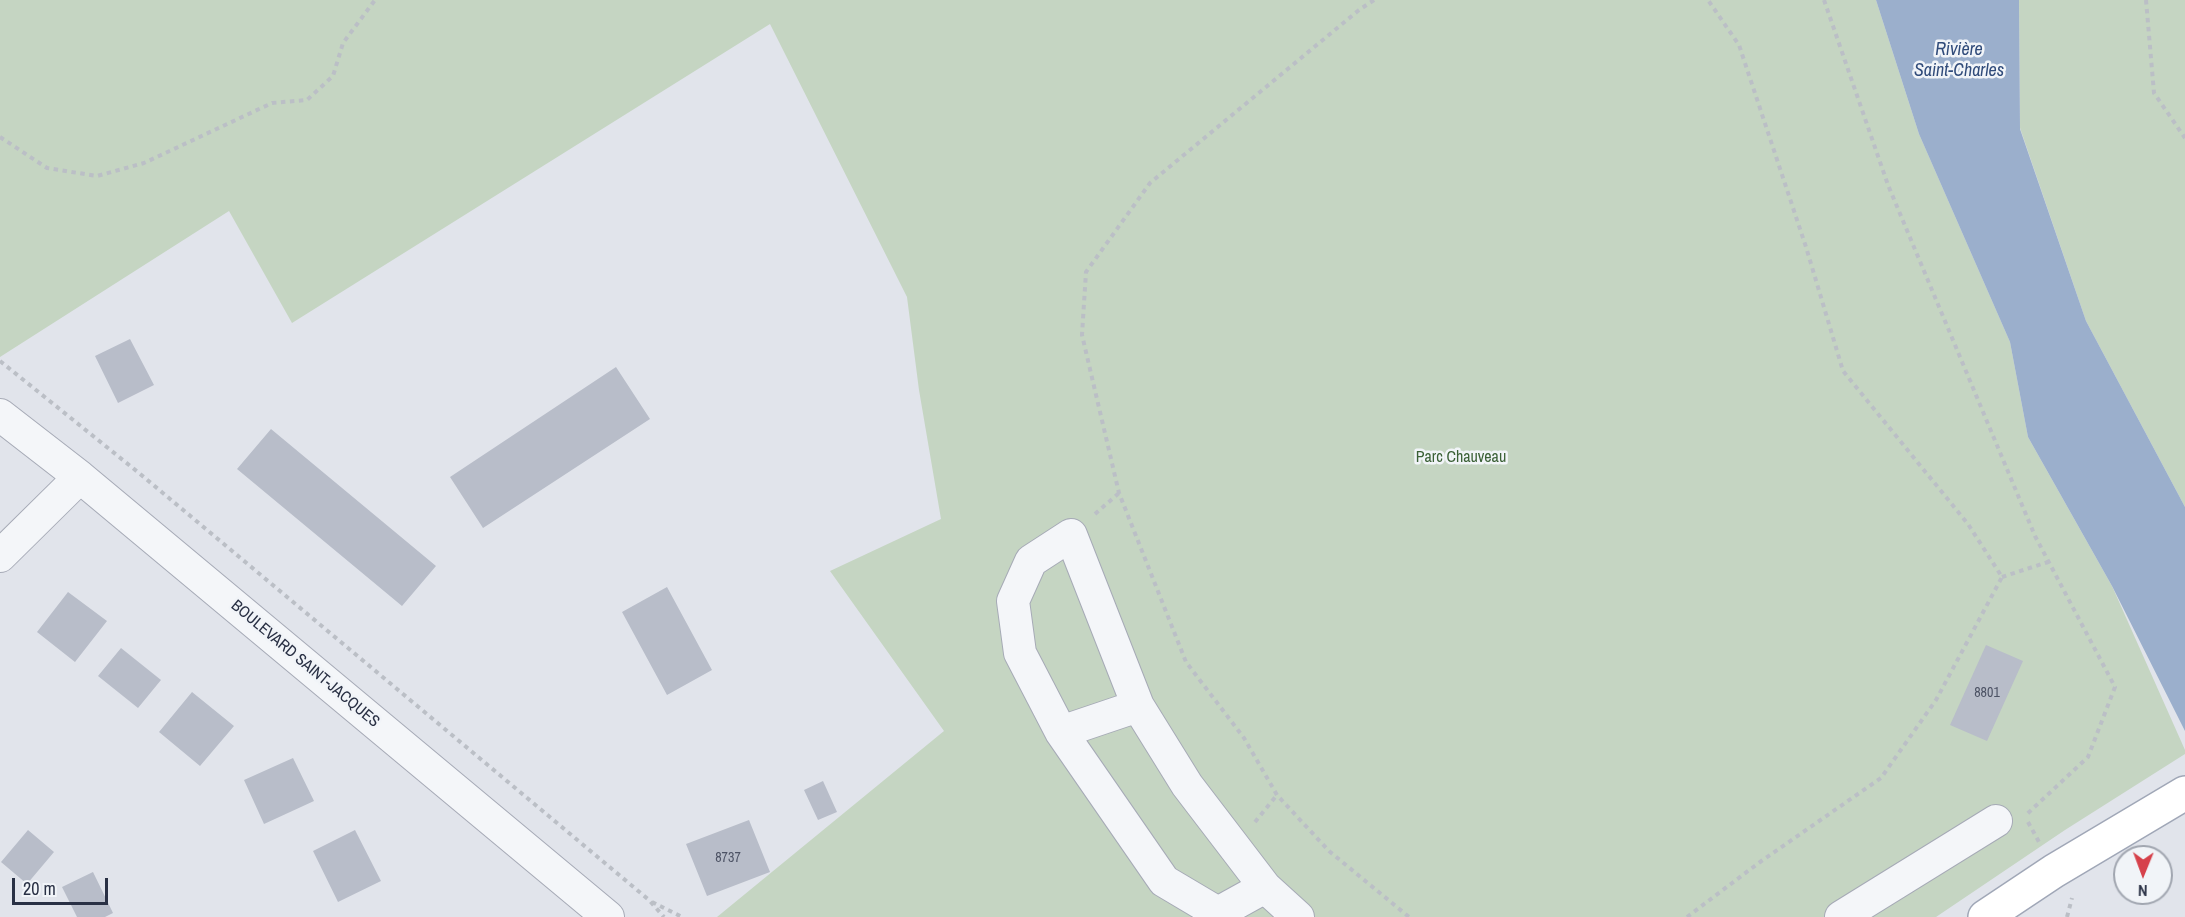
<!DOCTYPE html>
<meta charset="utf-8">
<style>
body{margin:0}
#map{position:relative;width:2185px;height:917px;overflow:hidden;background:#e1e4eb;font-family:"Archivo Narrow",sans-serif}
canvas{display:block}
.north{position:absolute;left:2113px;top:845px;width:60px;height:60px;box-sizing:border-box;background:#f1f4f8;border:2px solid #a1a6b0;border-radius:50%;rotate:181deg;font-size:16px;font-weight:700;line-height:24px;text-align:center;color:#293044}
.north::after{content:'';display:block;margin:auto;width:21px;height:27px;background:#d6414b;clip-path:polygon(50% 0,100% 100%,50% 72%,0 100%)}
.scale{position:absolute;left:12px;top:878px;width:96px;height:27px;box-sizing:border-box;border:3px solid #293044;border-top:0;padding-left:8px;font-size:18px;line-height:21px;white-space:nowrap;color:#293044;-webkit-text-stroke:4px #f1f4f8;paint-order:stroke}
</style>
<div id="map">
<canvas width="2185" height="917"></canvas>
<div class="north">N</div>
<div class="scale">20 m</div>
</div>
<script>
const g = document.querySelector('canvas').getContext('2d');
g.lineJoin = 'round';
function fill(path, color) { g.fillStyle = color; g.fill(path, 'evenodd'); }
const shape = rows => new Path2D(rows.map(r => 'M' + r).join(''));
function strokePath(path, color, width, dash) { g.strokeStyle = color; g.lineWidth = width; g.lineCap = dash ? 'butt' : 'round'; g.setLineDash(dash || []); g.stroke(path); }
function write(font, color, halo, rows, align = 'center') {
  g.font = font + ' "Archivo Narrow",sans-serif'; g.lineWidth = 5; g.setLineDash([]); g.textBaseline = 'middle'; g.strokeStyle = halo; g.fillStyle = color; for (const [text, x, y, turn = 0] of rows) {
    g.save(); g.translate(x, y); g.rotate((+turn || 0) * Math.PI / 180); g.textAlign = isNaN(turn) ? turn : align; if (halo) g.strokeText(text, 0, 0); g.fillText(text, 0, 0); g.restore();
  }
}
fill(shape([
 [0,0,1876,0,1919,134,2010,342,2028,437,2112,586,2185,750,2185,754,2065,830,1936,917,717,917,944,731,830,571,941,519,919,390,907,297,770,24,292,323,229,211,0,357],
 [2019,0,2185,0,2185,507,2086,321,2020,128]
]), '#c5d5c2');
fill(shape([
 [1876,0,2019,0,2020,129,2086,321,2185,507,2185,731,2112,586,2028,437,2010,342,1919,134]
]), '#9bafcc');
fill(shape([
 [130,339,154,385,118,403,95,356],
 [616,367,650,419,483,528,450,477],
 [271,429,436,566,402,606,237,469],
 [667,587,712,670,667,695,622,612],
 [68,592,107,621,75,662,37,632],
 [1986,645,2023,661,1987,741,1950,725],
 [121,648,161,680,138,708,98,676],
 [192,692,234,726,200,766,159,732],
 [293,758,314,801,264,824,244,780],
 [823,781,837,812,818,820,804,790],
 [749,820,770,872,707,896,686,844],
 [28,830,54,852,27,884,1,862],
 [355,830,381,881,338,902,313,851],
 [93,872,113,913,105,917,77,917,62,887]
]), '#b8bdc9');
const minor = shape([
 [0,415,80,477,608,917],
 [0,556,80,477],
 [1061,732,1138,706],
 [1265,887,1218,913,1164,881,1061,732,1020,653,1013,601,1031,561,1071,535,1138,706,1187,785,1265,887,1298,917],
 [1841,917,1996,821]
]);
const major = shape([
 [1985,917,2054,871,2185,793]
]);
strokePath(minor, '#a6aab6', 34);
strokePath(major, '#a0a7b7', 36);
strokePath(shape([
 [1374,0,1359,10,1150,183,1086,272,1082,335,1119,493,1186,662,1244,738,1277,795,1329,851,1409,917],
 [1824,0,1888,185,2035,536,2115,687,2088,757,2027,814],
 [2146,0,2154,93,2185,138],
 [0,137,47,168,97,176,144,163,272,103,307,100,333,76,343,43,375,0],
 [0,361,139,473,649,900,664,917],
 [1095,514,1119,493],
 [2002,577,2048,562],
 [1255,822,1277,795],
 [2028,822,2039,842],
 [652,902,682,917],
 [1687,917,1760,862,1881,778,1936,700,2002,577,1968,524,1843,371,1806,247,1739,45,1708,0],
 [2067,917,2072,898]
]), '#bbbfc6', 4, [4.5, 4.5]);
strokePath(minor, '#f4f6f9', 32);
strokePath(major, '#fff', 33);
write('14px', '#4d5365', null, [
 ["8801",1987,693],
 ["8737",728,858]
]);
write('16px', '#3a6035', '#f1f4f8', [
 ["Parc Chauveau",1461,458]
]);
write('16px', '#293044', '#f1f4f8', [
 ["BOULEVARD SAINT-JACQUES",305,664,40]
]);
write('italic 18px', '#304b7a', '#f1f4f8', [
 ["Rivière",1959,50],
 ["Saint-Charles",1959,71]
]);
</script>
